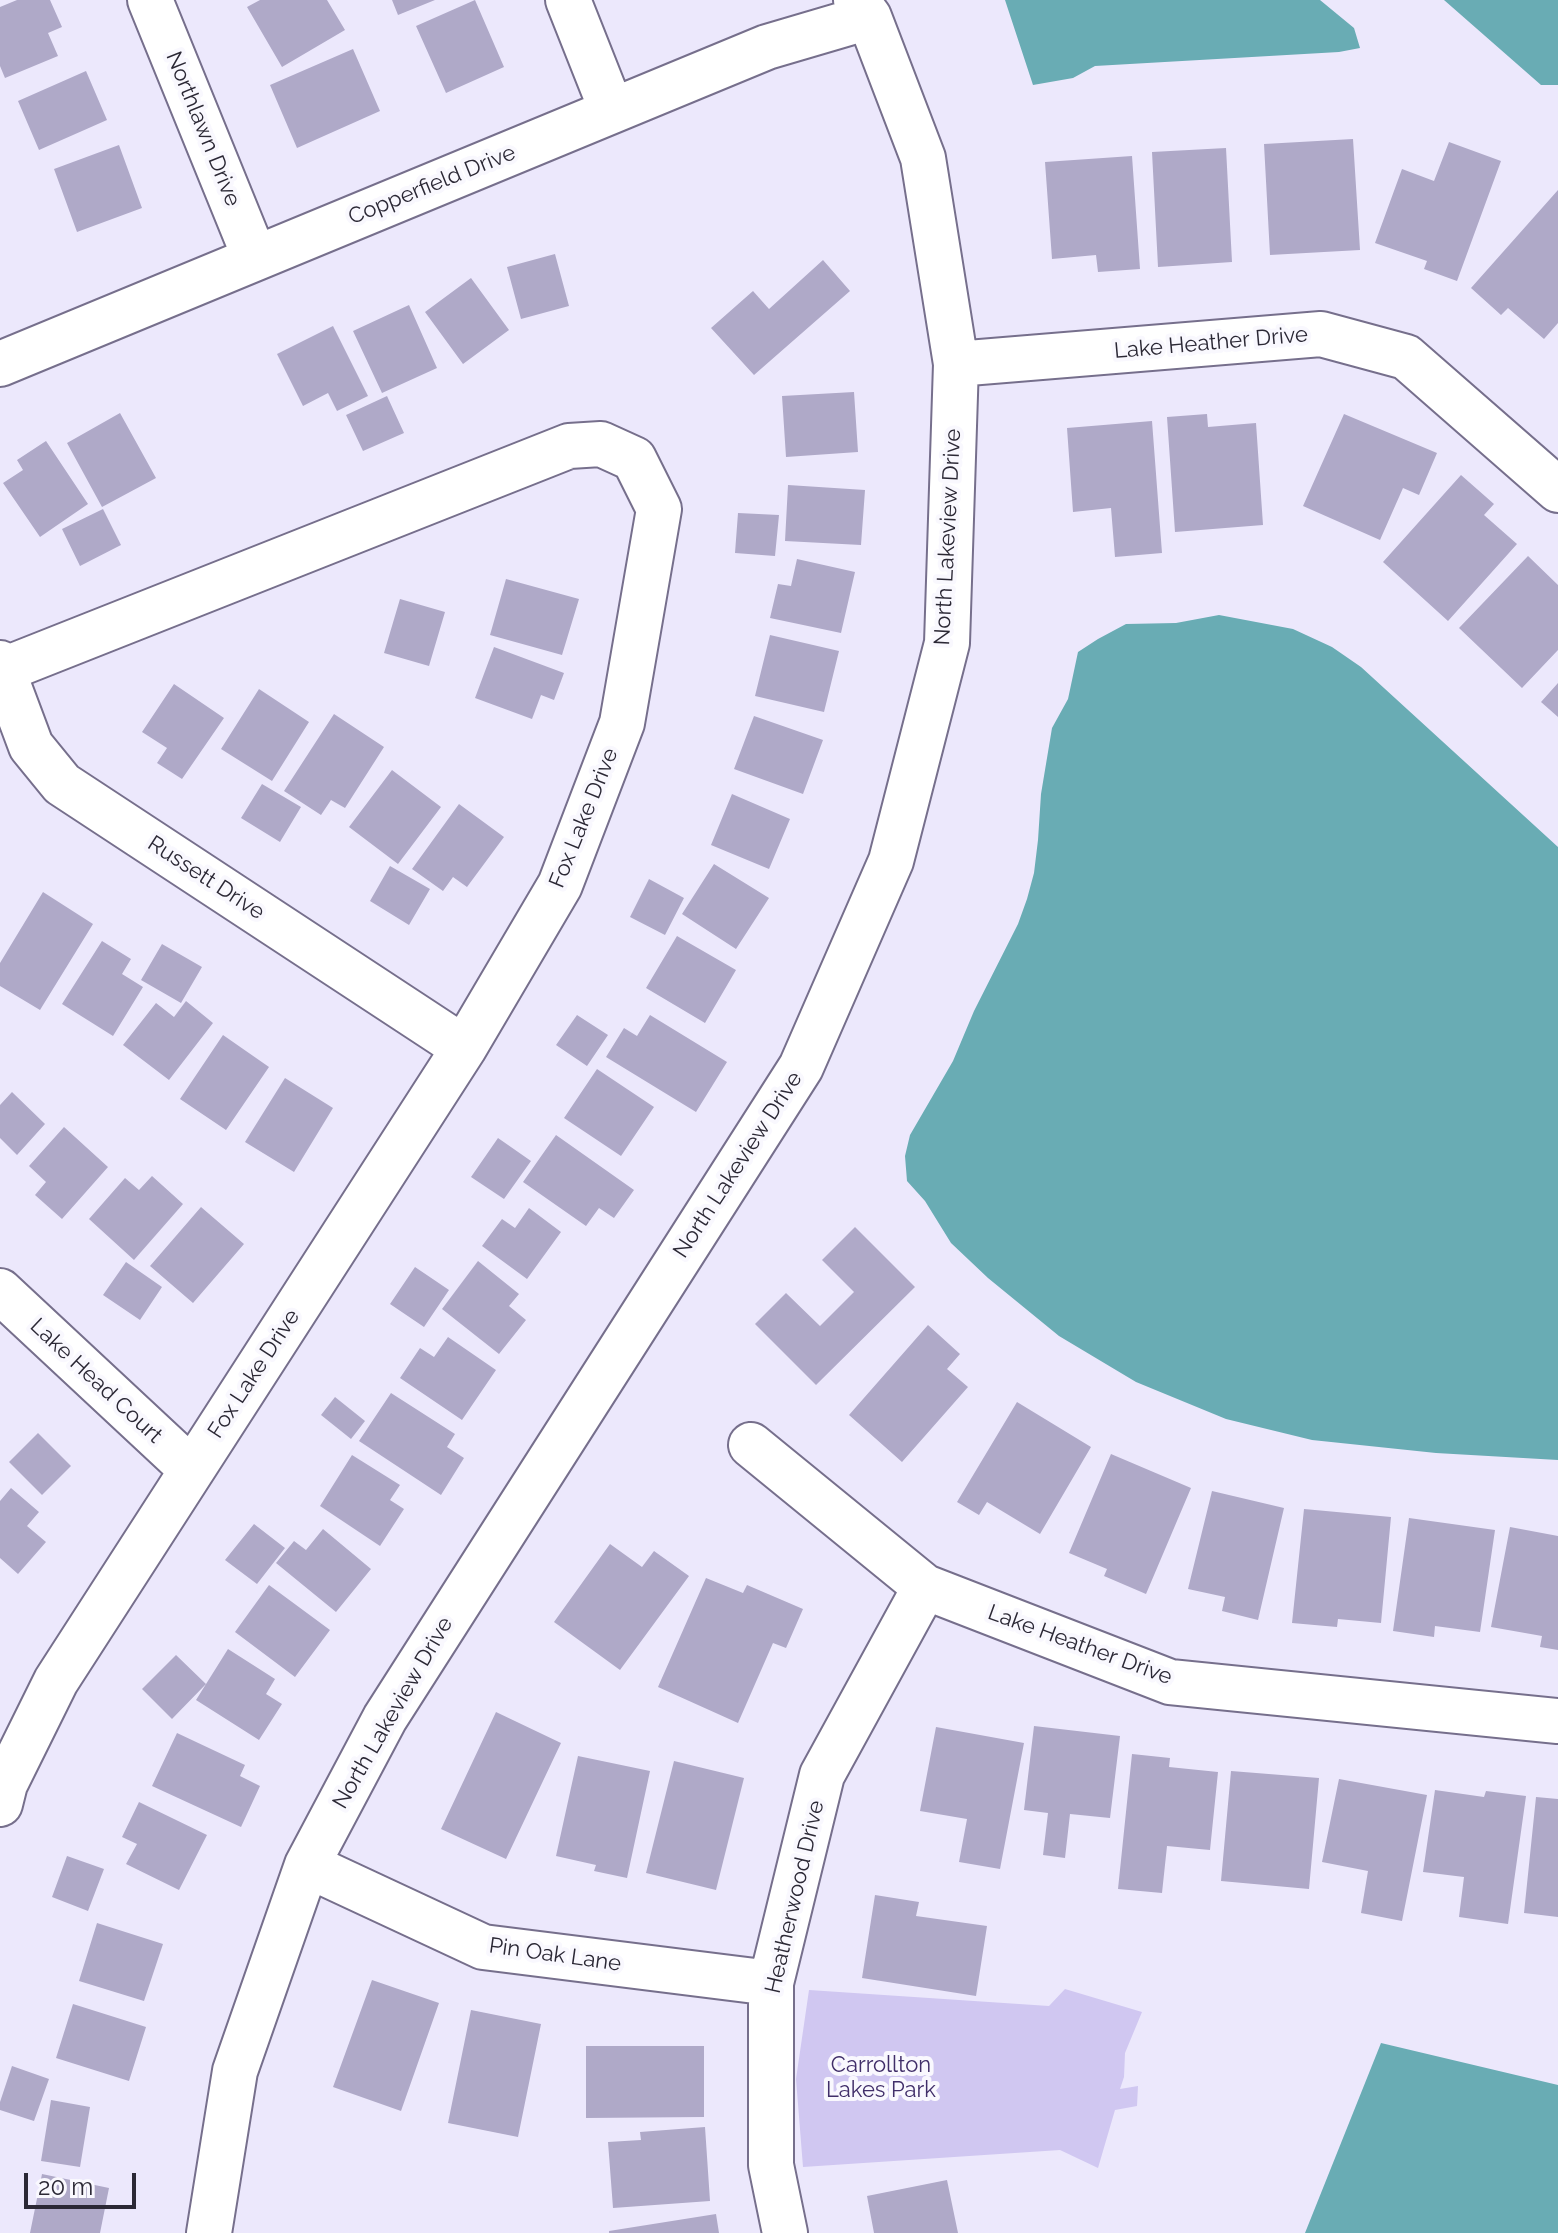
<!DOCTYPE html>
<style>
body{margin:0}
#map{position:relative;width:1558px;height:2233px;overflow:hidden;background:#ece8fc;font-family:Raleway,sans-serif}
canvas{display:block}
.scale{position:absolute;left:24px;top:2173px;width:112px;height:36px;box-sizing:border-box;border:4px solid #2b2835;border-top:0;padding-left:10px;font-size:24px;line-height:28px;white-space:nowrap;color:#2b2835;-webkit-text-stroke:6px #f9f8fe;paint-order:stroke}
</style>
<div id="map">
<canvas width="1558" height="2233"></canvas>
<div class="scale">20 m</div>
</div>
<script>
const g = document.querySelector('canvas').getContext('2d');
g.lineJoin = 'round';
function fill(path, color) { g.fillStyle = color; g.fill(path, 'evenodd'); }
const shape = rows => new Path2D(rows.map(r => 'M' + r).join(''));
function strokePath(path, color, width, dash) { g.strokeStyle = color; g.lineWidth = width; g.lineCap = dash ? 'butt' : 'round'; g.setLineDash(dash || []); g.stroke(path); }
function write(font, color, halo, rows, align = 'center') {
  g.font = font + ' Raleway,sans-serif'; g.lineWidth = 8; g.setLineDash([]); g.textBaseline = 'middle'; g.strokeStyle = halo; g.fillStyle = color; for (const [text, x, y, turn = 0] of rows) {
    g.save(); g.translate(x, y); g.rotate((+turn || 0) * Math.PI / 180); g.textAlign = isNaN(turn) ? turn : align; if (halo) g.strokeText(text, 0, 0); g.fillText(text, 0, 0); g.restore();
  }
}
fill(shape([
 [1065,1989,1142,2012,1125,2053,1124,2077,1120,2089,1138,2086,1137,2106,1115,2110,1098,2168,1060,2150,803,2167,796,2079,809,1990,1049,2006]
]), '#d0c7f1');
fill(shape([
 [1005,0,1320,0,1354,28,1360,48,1339,52,1095,66,1073,78,1033,85],
 [1444,0,1558,0,1558,85,1541,85],
 [1219,615,1293,629,1332,647,1361,667,1558,847,1558,1460,1436,1453,1312,1440,1226,1419,1136,1382,1059,1336,988,1278,951,1243,925,1201,907,1181,905,1156,910,1135,953,1061,974,1011,1018,924,1027,899,1034,873,1038,840,1041,794,1052,728,1068,699,1078,652,1098,639,1126,624,1176,623],
 [1381,2043,1558,2085,1558,2233,1305,2233]
]), '#69acb4');
fill(shape([
 [17,0,50,0,62,27,48,33,58,56,5,78,0,66,0,7],
 [260,0,327,0,345,30,282,67,247,7],
 [392,0,435,0,398,15],
 [475,0,504,67,446,93,416,26],
 [353,49,380,111,297,148,270,85],
 [86,71,107,120,39,150,18,101],
 [1353,139,1360,250,1270,255,1264,144],
 [1449,142,1501,161,1457,281,1424,269,1427,261,1375,243,1402,169,1434,181],
 [119,145,142,208,77,232,54,169],
 [1226,148,1232,262,1158,267,1152,152],
 [1132,156,1140,269,1098,272,1096,255,1052,259,1045,162],
 [1558,190,1558,323,1544,339,1508,308,1501,315,1471,288],
 [555,254,569,306,521,319,507,267],
 [823,260,850,291,754,375,711,328,753,291,769,309],
 [471,278,509,330,463,364,425,312],
 [409,305,437,368,382,393,353,331],
 [333,326,368,396,337,411,328,393,303,406,277,354],
 [854,392,858,452,786,457,782,396],
 [387,396,404,433,363,451,346,415],
 [120,413,156,478,102,507,67,443],
 [1207,414,1208,427,1256,423,1263,525,1175,532,1167,417],
 [1344,414,1437,453,1419,495,1403,488,1380,540,1303,506],
 [1152,421,1162,553,1115,557,1111,508,1073,512,1067,428],
 [46,441,88,504,40,537,3,483,23,470,17,460],
 [1461,475,1494,504,1484,515,1517,544,1448,621,1383,562],
 [788,485,865,490,861,545,785,541],
 [103,509,121,545,80,566,62,529],
 [738,513,779,515,775,556,735,553],
 [1528,556,1558,585,1558,650,1522,688,1459,628],
 [797,559,855,572,841,633,770,618,778,584,791,586],
 [506,579,579,599,562,655,490,635],
 [400,599,445,612,429,666,384,653],
 [770,635,839,651,824,712,755,696],
 [494,647,564,673,554,700,541,695,532,719,475,698],
 [1558,683,1558,717,1541,702],
 [174,684,224,718,182,779,157,763,167,748,142,732],
 [259,689,309,722,272,781,221,749],
 [334,714,384,747,345,808,331,800,321,815,284,791],
 [754,716,823,740,803,794,734,769],
 [392,770,441,807,398,864,349,827],
 [262,784,301,807,280,842,241,818],
 [732,794,790,819,769,869,711,845],
 [459,804,504,837,467,887,453,877,443,891,412,869],
 [714,864,769,898,736,949,682,914],
 [390,866,430,889,409,925,370,901],
 [649,879,684,898,665,935,630,917],
 [43,892,93,924,40,1010,0,986,0,963],
 [677,936,736,970,705,1023,646,988],
 [102,941,131,959,122,974,143,987,113,1036,62,1004],
 [162,944,202,967,181,1003,141,980],
 [186,1001,213,1023,169,1080,123,1045,156,1003,174,1017],
 [577,1015,608,1035,587,1066,556,1045],
 [650,1015,727,1062,696,1112,606,1057,624,1028,637,1036],
 [223,1035,269,1067,226,1130,180,1099],
 [597,1069,654,1107,621,1156,564,1118],
 [285,1078,333,1108,294,1172,245,1142],
 [12,1092,45,1124,17,1155,0,1138,0,1105],
 [64,1127,108,1167,62,1219,35,1195,46,1182,29,1166],
 [556,1135,634,1190,614,1218,599,1208,586,1226,523,1182],
 [498,1138,531,1161,504,1199,471,1177],
 [152,1176,183,1204,134,1260,89,1219,125,1178,139,1190],
 [201,1207,244,1244,193,1303,150,1266],
 [529,1208,561,1232,527,1279,482,1246,502,1219,515,1228],
 [855,1227,915,1287,816,1385,755,1324,786,1293,820,1326,854,1292,822,1260],
 [478,1261,519,1294,509,1306,526,1320,499,1354,442,1309],
 [126,1262,162,1287,140,1320,103,1295],
 [415,1267,449,1290,424,1327,390,1304],
 [928,1325,960,1354,947,1369,968,1387,902,1462,849,1415],
 [448,1337,496,1370,462,1420,400,1378,420,1348,434,1357],
 [391,1393,455,1434,447,1447,464,1458,441,1495,359,1441],
 [335,1397,365,1421,351,1439,321,1415],
 [1017,1402,1091,1447,1040,1534,987,1502,979,1515,957,1502],
 [38,1433,71,1466,42,1495,9,1462],
 [1111,1454,1191,1488,1146,1594,1104,1576,1107,1569,1069,1553],
 [352,1455,400,1485,390,1500,404,1509,380,1546,320,1506],
 [11,1488,39,1512,27,1526,46,1542,18,1574,0,1558,0,1501],
 [1212,1491,1284,1508,1258,1620,1222,1611,1225,1597,1188,1589],
 [1304,1509,1391,1517,1381,1623,1338,1619,1337,1627,1292,1623],
 [1409,1518,1495,1530,1480,1632,1435,1626,1434,1637,1393,1631],
 [254,1524,285,1548,257,1584,225,1560],
 [1510,1527,1558,1536,1558,1650,1540,1647,1542,1636,1491,1627],
 [323,1529,371,1569,336,1612,276,1563,294,1541,306,1550],
 [610,1544,642,1567,654,1551,689,1576,620,1670,554,1622],
 [706,1578,743,1593,747,1585,803,1609,786,1648,773,1643,738,1723,658,1687],
 [269,1585,330,1630,295,1677,235,1632],
 [228,1649,275,1679,266,1694,282,1704,259,1740,196,1700],
 [176,1655,206,1684,172,1719,142,1689],
 [496,1712,561,1743,506,1859,441,1829],
 [1034,1726,1120,1736,1110,1818,1070,1814,1065,1858,1043,1855,1048,1813,1024,1810],
 [936,1727,1024,1743,1000,1869,959,1862,967,1819,920,1811],
 [177,1733,245,1765,240,1776,260,1786,241,1827,152,1786],
 [1132,1754,1170,1758,1169,1767,1218,1772,1210,1850,1167,1846,1162,1893,1118,1889],
 [578,1756,650,1771,627,1878,594,1871,596,1865,556,1856],
 [674,1761,744,1778,716,1890,646,1873],
 [1231,1771,1319,1778,1309,1889,1221,1881],
 [1339,1779,1427,1795,1402,1921,1361,1913,1368,1871,1322,1862],
 [1435,1790,1484,1797,1486,1791,1526,1796,1508,1924,1459,1917,1464,1877,1423,1872],
 [1536,1797,1558,1799,1558,1917,1524,1913],
 [139,1802,207,1835,179,1890,126,1864,137,1844,122,1837],
 [67,1856,104,1869,88,1911,52,1897],
 [875,1895,919,1902,916,1916,987,1926,976,1996,862,1978],
 [97,1923,163,1944,144,2001,79,1981],
 [372,1980,439,2003,401,2111,333,2087],
 [73,2004,146,2027,129,2081,56,2058],
 [471,2010,541,2024,518,2137,448,2123],
 [586,2046,704,2046,704,2117,586,2118],
 [12,2066,49,2079,34,2121,0,2110,0,2102],
 [51,2100,90,2107,80,2167,41,2161],
 [705,2127,710,2201,613,2208,608,2142,641,2140,640,2132],
 [42,2174,109,2188,100,2233,30,2233],
 [947,2180,958,2233,874,2233,867,2196],
 [716,2214,719,2233,609,2233,609,2231]
]), '#afa9c8');
const minor = shape([
 [150,0,255,258],
 [568,0,612,111],
 [0,364,767,47,869,17],
 [956,364,1321,334,1406,357,1558,490],
 [0,663,31,746,62,784,464,1048],
 [0,1291,192,1470],
 [751,1445,925,1587,1170,1682,1558,1721],
 [0,1804,5,1784,56,1681,464,1048,560,885,622,723,659,509,634,459,601,444,569,446,3,670],
 [307,1865,483,1947,771,1983],
 [209,2233,235,2071,307,1865,385,1718,801,1067,891,861,947,643,956,364,923,158,869,17,856,0],
 [785,2233,771,2165,771,1983,822,1775,925,1587]
]);
strokePath(minor, '#766f8c', 48);
strokePath(minor, '#fff', 44);
write('22px', '#2b2835', '#f9f8fe', [
 ["Northlawn Drive",203,129,68],
 ["Copperfield Drive",432,185,-22],
 ["Lake Heather Drive",1211,343,-5],
 ["North Lakeview Drive",948,537,-87],
 ["Fox Lake Drive",584,818,-68],
 ["Russett Drive",206,878,33],
 ["North Lakeview Drive",738,1165,-57],
 ["Fox Lake Drive",254,1374,-57],
 ["Lake Head Court",96,1381,43],
 ["Lake Heather Drive",1080,1645,20],
 ["North Lakeview Drive",393,1713,-60],
 ["Heatherwood Drive",795,1897,-77],
 ["Pin Oak Lane",555,1955,8]
]);
write('22px', '#402e69', '#f9f8fe', [
 ["Carrollton",881,2065],
 ["Lakes Park",881,2090]
]);
</script>
